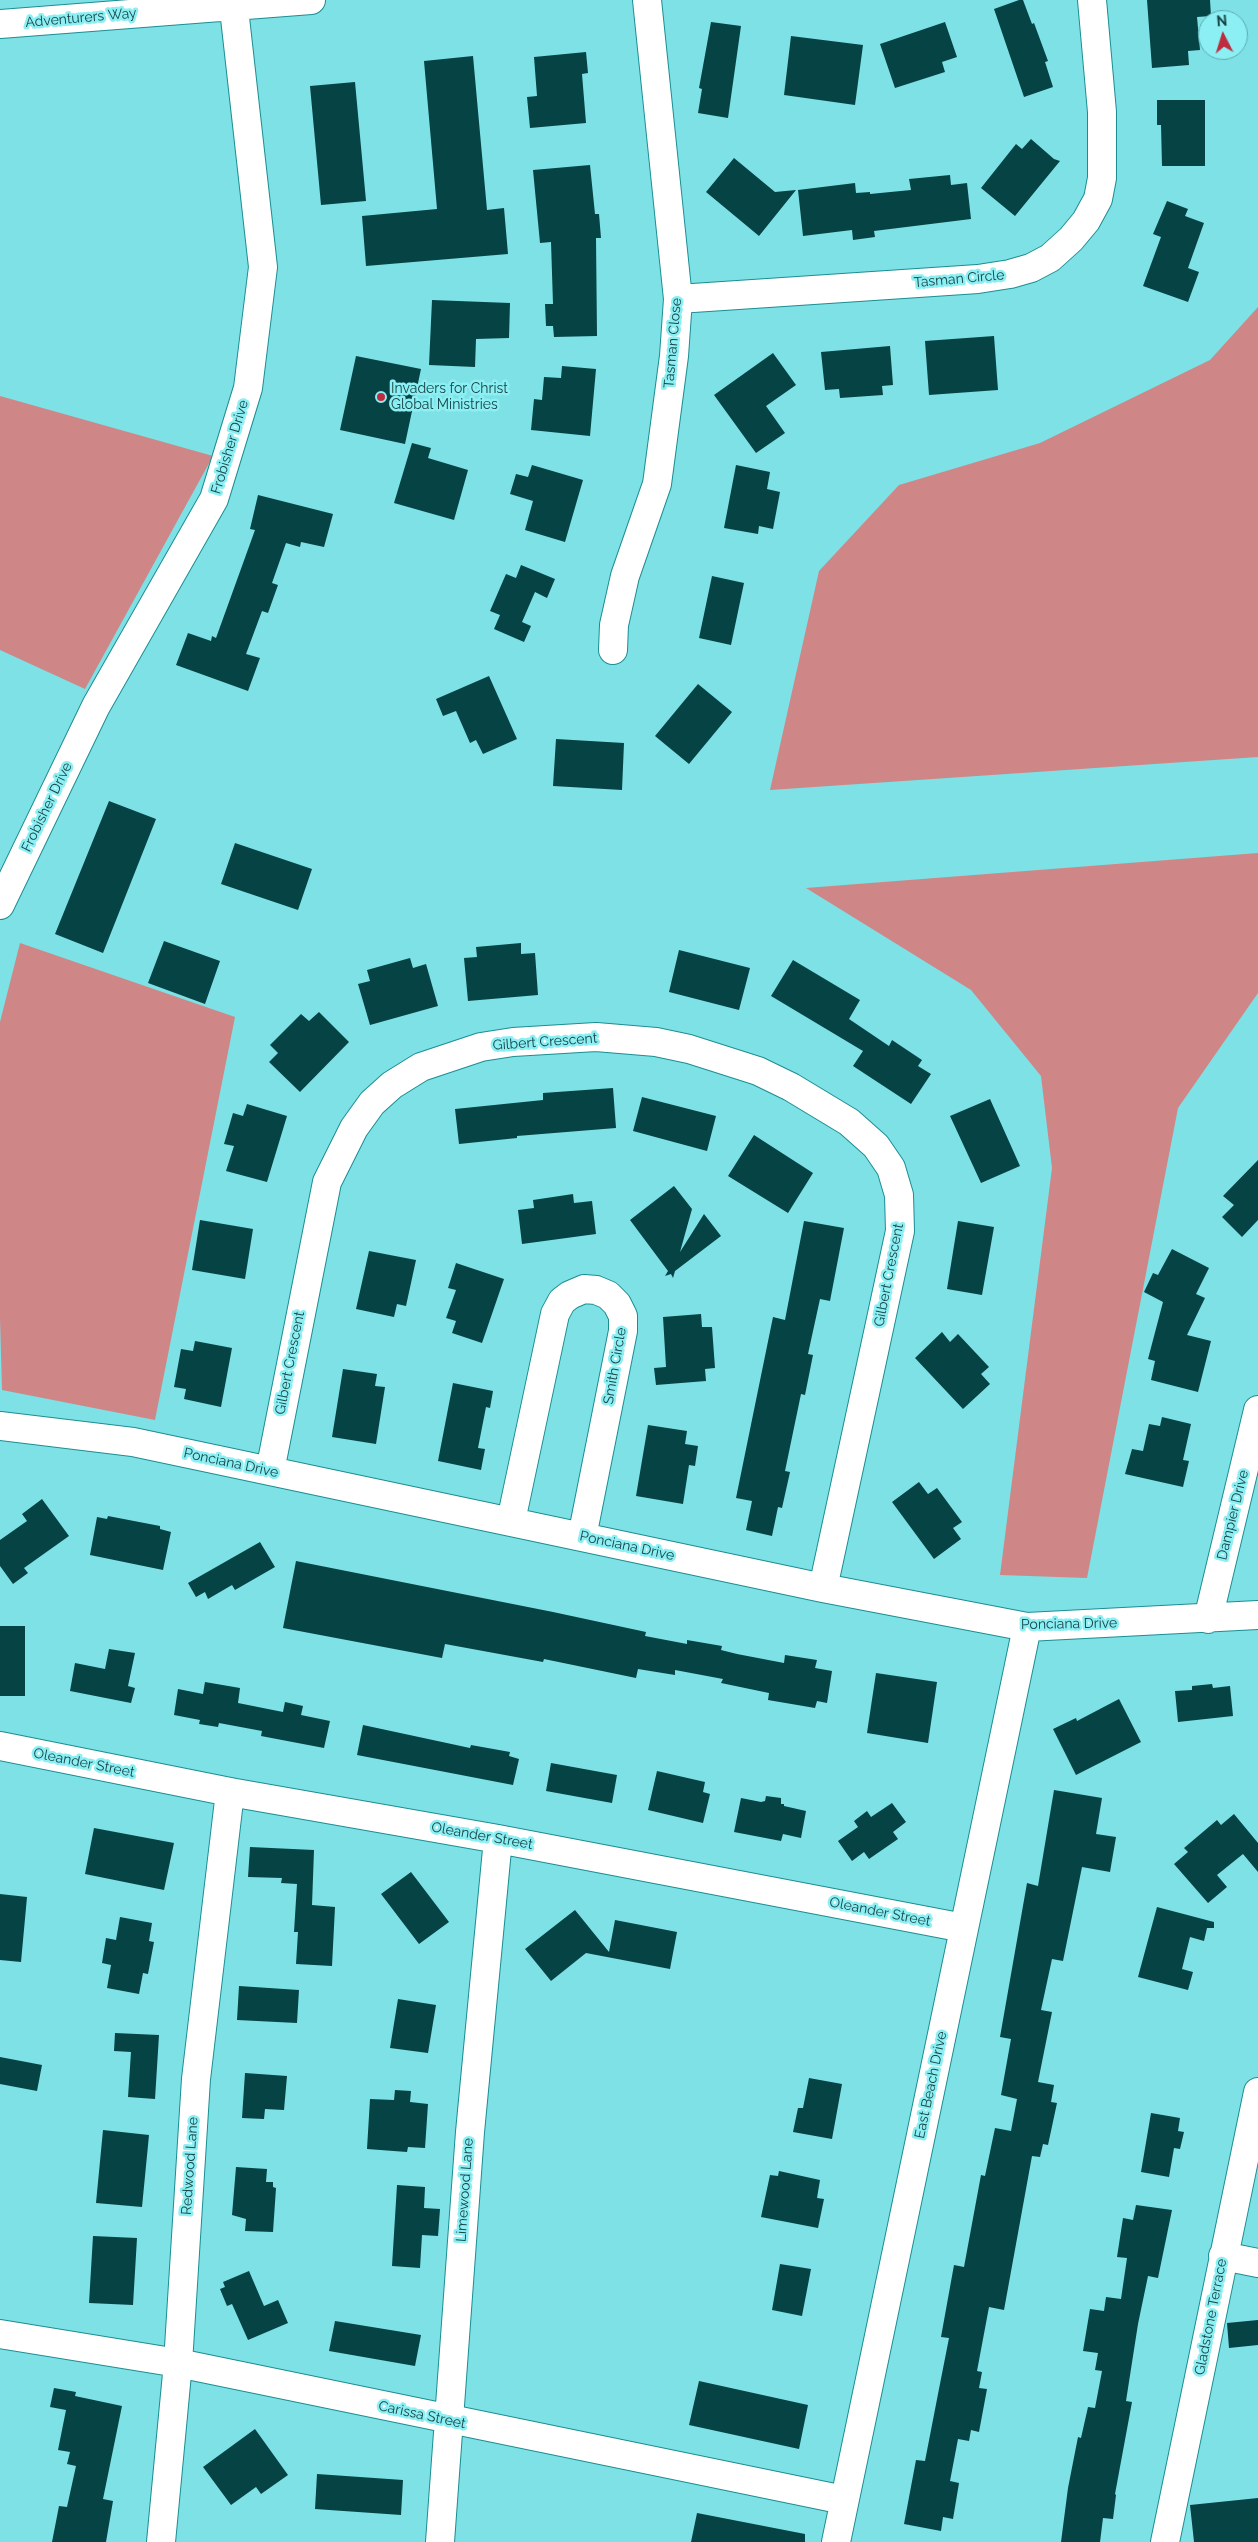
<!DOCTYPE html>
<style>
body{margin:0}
#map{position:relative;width:1258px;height:2542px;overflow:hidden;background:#7de1e6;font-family:Raleway,sans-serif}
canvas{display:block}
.north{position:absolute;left:1198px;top:10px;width:50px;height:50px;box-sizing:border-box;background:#8beff3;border:1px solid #5dabae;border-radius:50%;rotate:355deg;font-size:14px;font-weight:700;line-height:20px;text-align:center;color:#194446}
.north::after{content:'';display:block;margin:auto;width:18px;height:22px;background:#bd2c3f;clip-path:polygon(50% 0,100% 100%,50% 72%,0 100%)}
</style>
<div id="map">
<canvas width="1258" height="2542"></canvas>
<div class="north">N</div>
</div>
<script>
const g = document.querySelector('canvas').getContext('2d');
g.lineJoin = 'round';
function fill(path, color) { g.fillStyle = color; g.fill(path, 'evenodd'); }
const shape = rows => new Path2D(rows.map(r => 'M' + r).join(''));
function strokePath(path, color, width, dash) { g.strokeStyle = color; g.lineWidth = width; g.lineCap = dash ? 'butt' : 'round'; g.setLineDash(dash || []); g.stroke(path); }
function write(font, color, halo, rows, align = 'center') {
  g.font = font + ' Raleway,sans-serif'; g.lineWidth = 5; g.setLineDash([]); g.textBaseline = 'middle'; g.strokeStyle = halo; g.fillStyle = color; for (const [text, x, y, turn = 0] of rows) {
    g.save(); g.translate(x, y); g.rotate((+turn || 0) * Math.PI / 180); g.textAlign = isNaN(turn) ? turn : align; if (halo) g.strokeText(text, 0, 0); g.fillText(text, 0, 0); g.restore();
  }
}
fill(shape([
 [1258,307,1258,757,770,790,819,571,899,485,1040,443,1210,360],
 [0,396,213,456,85,689,0,650],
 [1258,853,1258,993,1178,1108,1087,1578,1000,1575,1052,1168,1041,1076,971,990,806,888],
 [20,943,235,1017,155,1420,2,1390,0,1318,0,1022]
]), '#cf8687');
fill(shape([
 [1019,0,1023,0,1032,24,1034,23,1048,61,1045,62,1053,87,1024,97,994,9],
 [1147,0,1210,0,1211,16,1197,17,1200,50,1188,51,1189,65,1152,68],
 [711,22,741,26,728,118,698,113,702,89,699,88],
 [945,22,957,57,942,62,945,72,895,88,880,44],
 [791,36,863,45,855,105,784,95],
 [586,52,588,73,582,74,586,123,530,128,527,97,537,96,534,57],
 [473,56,487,210,504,208,508,254,366,266,362,216,437,209,424,61],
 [355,82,366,201,321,205,310,86],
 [1157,100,1205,100,1205,166,1162,166,1161,125,1157,125],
 [1031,139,1054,159,1060,161,1015,216,981,188,1016,144,1022,149],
 [734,158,775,192,796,190,759,236,706,192],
 [590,165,595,214,599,214,601,238,596,238,597,336,554,337,553,326,546,326,545,304,553,304,551,242,540,243,533,170],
 [950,175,951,185,967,183,971,219,874,231,875,237,853,240,852,230,803,236,798,190,855,183,856,193,870,192,870,194,911,190,909,179],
 [1167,201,1188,209,1185,216,1204,223,1188,268,1199,272,1188,302,1143,286,1161,237,1153,234],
 [432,300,510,303,509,338,476,339,475,367,429,365],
 [994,336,998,390,929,395,925,341],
 [890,346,893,385,882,386,883,395,840,398,839,389,825,390,821,352],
 [773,353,796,385,766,406,785,433,756,453,714,395],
 [356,356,421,369,405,444,340,430],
 [562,366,596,369,590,436,531,430,534,399,542,400,544,377,561,378],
 [412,443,431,448,428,458,468,470,454,520,394,503],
 [532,465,583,480,565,542,525,530,533,501,510,494,516,474,528,477],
 [736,465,770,472,767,489,780,492,773,529,759,526,758,534,724,528],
 [258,495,333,514,324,547,301,542,300,547,286,543,272,583,278,585,268,613,262,611,246,654,260,658,248,691,176,665,188,633,211,641,212,636,216,638,255,530,250,529],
 [521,565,555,579,547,598,535,592,522,622,531,626,524,642,494,629,500,615,490,611,506,574,516,578],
 [712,576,744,583,731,645,699,638],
 [489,676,517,739,483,754,476,740,470,743,456,711,443,716,436,699],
 [698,684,732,712,689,764,655,736],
 [556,739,624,743,622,790,553,786],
 [109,801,156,819,103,953,55,934],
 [235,843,312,869,298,910,221,884],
 [164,941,220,961,205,1004,148,983],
 [521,943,521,954,535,953,538,995,468,1001,464,958,477,957,476,947],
 [679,950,750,968,739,1010,669,992],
 [410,958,413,968,426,964,438,1006,370,1025,358,984,370,981,367,970],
 [793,960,860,1000,849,1019,889,1046,892,1040,922,1060,918,1066,931,1074,911,1104,853,1066,863,1051,771,996],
 [319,1012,349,1042,300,1092,269,1062,278,1053,270,1045,301,1014,309,1021],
 [613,1088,616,1128,517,1136,517,1138,459,1144,455,1109,543,1100,543,1093],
 [642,1097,716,1116,707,1151,633,1131],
 [990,1099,1020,1166,981,1183,950,1116],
 [247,1104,287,1116,267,1182,226,1171,234,1146,224,1144,233,1113,243,1116],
 [754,1135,813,1173,788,1213,728,1176],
 [1258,1160,1258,1220,1242,1237,1222,1217,1234,1205,1223,1196],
 [674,1186,692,1209,680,1252,704,1214,721,1236,675,1271,673,1278,671,1274,665,1276,668,1271,630,1220],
 [573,1194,574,1203,592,1201,596,1234,522,1244,518,1210,534,1208,533,1200],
 [200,1220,253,1229,245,1279,192,1270],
 [804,1221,844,1228,830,1301,820,1299,808,1354,813,1355,805,1395,801,1394,785,1471,790,1472,782,1508,778,1507,772,1536,746,1530,752,1501,736,1498,773,1317,785,1320],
 [958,1221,994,1227,982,1295,947,1289],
 [1172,1249,1209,1268,1196,1294,1205,1298,1187,1335,1211,1341,1198,1392,1151,1380,1155,1361,1148,1359,1163,1302,1144,1292,1153,1273,1158,1275],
 [369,1251,416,1260,406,1306,397,1304,394,1317,356,1309],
 [456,1263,504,1279,482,1343,452,1333,456,1321,446,1318,456,1290,448,1288],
 [701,1314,702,1327,712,1327,715,1368,705,1369,706,1381,656,1385,654,1368,666,1367,663,1317],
 [942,1332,950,1342,958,1334,989,1367,981,1374,990,1384,963,1409,915,1358],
 [195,1341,232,1348,221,1407,184,1399,186,1389,174,1387,181,1349,193,1351],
 [343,1369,377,1374,375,1386,385,1387,376,1444,332,1437],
 [453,1383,493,1391,490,1408,486,1407,478,1448,485,1449,481,1470,438,1461],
 [1162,1417,1191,1424,1183,1460,1189,1461,1183,1487,1125,1474,1132,1449,1143,1451,1149,1424,1160,1426],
 [648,1425,687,1431,685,1444,698,1446,695,1466,689,1465,683,1504,636,1496],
 [919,1482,928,1494,937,1488,962,1522,953,1528,961,1539,934,1559,892,1502],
 [42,1499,69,1536,24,1568,28,1573,13,1584,0,1566,0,1540,27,1521,22,1514],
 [108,1516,160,1526,160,1529,171,1532,163,1570,90,1555,97,1517,107,1519],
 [260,1542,275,1567,235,1590,232,1585,208,1599,205,1592,196,1597,188,1583],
 [296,1561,553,1612,646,1632,645,1636,687,1644,687,1640,722,1646,721,1650,737,1654,784,1663,785,1655,817,1660,815,1668,832,1671,827,1703,817,1701,815,1708,768,1700,769,1693,721,1683,723,1679,675,1670,675,1675,638,1669,636,1678,544,1659,543,1662,445,1644,442,1658,283,1628],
 [0,1626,25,1626,25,1696,0,1696],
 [109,1649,135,1653,128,1686,135,1688,131,1703,70,1691,75,1663,105,1669],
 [876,1673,937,1682,928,1743,867,1733],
 [205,1682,240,1688,238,1703,283,1712,285,1702,303,1706,301,1715,330,1721,324,1748,261,1736,262,1731,219,1723,218,1727,199,1724,200,1720,174,1715,178,1689,203,1694],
 [1212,1684,1213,1688,1230,1686,1233,1716,1178,1722,1175,1691,1192,1690,1192,1686],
 [1119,1699,1141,1742,1076,1775,1053,1729,1076,1718,1077,1721],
 [363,1725,470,1748,471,1745,510,1752,509,1756,519,1759,513,1785,357,1755],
 [551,1763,617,1775,612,1803,546,1791],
 [657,1771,705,1782,703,1792,710,1794,703,1823,648,1810],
 [1054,1790,1102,1798,1096,1834,1116,1837,1110,1872,1082,1867,1063,1961,1052,1959,1041,2010,1052,2012,1038,2082,1054,2085,1051,2102,1057,2103,1048,2145,1043,2144,1040,2157,1032,2156,1004,2310,989,2307,977,2371,982,2372,979,2388,987,2389,979,2432,971,2430,969,2441,958,2439,950,2481,959,2483,953,2519,943,2517,941,2531,904,2524,916,2460,925,2461,938,2394,949,2338,941,2337,954,2265,964,2267,981,2175,985,2176,995,2128,1011,2131,1017,2099,1001,2095,1011,2039,1000,2037,1027,1883,1038,1886],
 [766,1796,781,1798,781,1804,784,1804,784,1806,806,1811,801,1838,783,1834,781,1841,734,1832,741,1798,761,1802,765,1801],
 [892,1803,906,1822,893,1832,898,1839,869,1859,864,1852,852,1861,838,1841,858,1827,854,1821,867,1811,871,1817],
 [1234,1814,1258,1843,1258,1872,1243,1854,1217,1875,1227,1887,1208,1903,1174,1864,1188,1852,1184,1848,1217,1820,1221,1825],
 [94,1828,174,1843,164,1890,85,1874],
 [250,1847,314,1850,312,1905,335,1907,332,1966,296,1964,298,1932,294,1932,297,1884,281,1883,282,1878,248,1877],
 [411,1872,449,1922,419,1944,381,1894],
 [0,1894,27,1897,21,1962,0,1960],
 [1157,1907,1214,1922,1214,1928,1207,1928,1204,1941,1190,1937,1182,1969,1193,1972,1188,1990,1138,1977],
 [575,1910,609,1952,615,1920,677,1932,670,1969,586,1953,551,1981,525,1949],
 [120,1917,152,1923,149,1941,154,1942,148,1974,143,1973,139,1994,107,1988,111,1965,102,1963,106,1938,116,1940],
 [239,1986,299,1990,297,2023,237,2020],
 [398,1999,436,2005,428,2053,390,2048],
 [115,2033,159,2035,155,2099,128,2097,131,2052,114,2051],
 [0,2057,42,2065,37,2091,0,2084],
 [245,2073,287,2076,284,2110,265,2109,264,2119,242,2118],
 [809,2078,842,2084,832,2139,793,2132,798,2108,803,2108],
 [395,2090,411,2091,410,2102,428,2104,425,2148,408,2147,407,2152,367,2149,370,2099,394,2100],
 [1151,2113,1180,2118,1178,2131,1184,2132,1180,2149,1174,2148,1169,2177,1141,2172],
 [103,2130,149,2135,142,2207,96,2203],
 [236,2167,267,2169,266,2182,273,2182,273,2187,276,2188,273,2232,245,2231,246,2219,232,2215],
 [779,2171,820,2180,817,2198,824,2199,818,2228,761,2217,770,2175,778,2176],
 [397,2185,425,2187,424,2208,440,2209,438,2236,422,2235,420,2268,392,2266],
 [1136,2205,1172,2210,1158,2278,1148,2276,1138,2324,1126,2401,1132,2402,1115,2494,1116,2495,1113,2519,1103,2518,1100,2542,1061,2542,1068,2488,1078,2437,1081,2438,1088,2407,1095,2408,1102,2371,1095,2370,1098,2353,1083,2351,1090,2309,1104,2311,1106,2297,1121,2299,1127,2258,1117,2257,1123,2218,1133,2220],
 [93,2236,137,2238,133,2305,89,2303],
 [780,2264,811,2269,802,2316,772,2310],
 [249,2271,264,2306,278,2300,288,2323,248,2340,232,2304,227,2306,220,2289,225,2287,223,2282],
 [1258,2320,1258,2345,1229,2348,1227,2323],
 [335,2321,421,2335,415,2366,329,2351],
 [699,2381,808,2405,799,2449,689,2425],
 [54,2388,76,2392,75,2396,122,2406,103,2499,113,2501,106,2542,52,2542,59,2506,67,2507,76,2466,67,2464,70,2452,58,2450,66,2410,50,2407],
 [255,2429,288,2475,261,2494,256,2487,231,2505,203,2467],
 [317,2474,403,2480,401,2515,315,2509],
 [1258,2498,1258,2542,1194,2542,1190,2505],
 [697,2513,805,2534,805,2542,691,2542]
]), '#064345');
const minor = shape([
 [0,24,311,0],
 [678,299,978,279,1010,274,1031,268,1050,258,1071,239,1086,221,1098,199,1102,178,1102,112,1092,0],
 [613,650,614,625,625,576,657,484,674,356,678,299,647,0],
 [0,905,96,706,214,499,248,388,263,267,233,0],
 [0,1426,133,1442,823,1588,1027,1627,1258,1615],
 [270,1471,327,1182,354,1128,372,1103,392,1085,421,1067,481,1047,513,1042,596,1037,656,1042,689,1049,758,1071,791,1087,849,1122,876,1146,891,1168,899,1195,900,1231,823,1588],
 [511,1521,555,1314,562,1301,570,1295,584,1289,596,1290,608,1295,617,1304,623,1316,623,1331,582,1537],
 [1208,1619,1258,1410],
 [0,1746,230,1792,498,1839,964,1928],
 [1223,2256,1258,2263],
 [0,2334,178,2363,844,2500],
 [161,2542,178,2363,196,2079,230,1792],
 [440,2542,470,2132,498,1839],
 [836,2542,1027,1627],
 [1165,2542,1258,2092]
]);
strokePath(minor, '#1c8e92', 30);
strokePath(minor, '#fff', 28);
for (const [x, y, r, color] of [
 [381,397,5,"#bd2c3f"]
]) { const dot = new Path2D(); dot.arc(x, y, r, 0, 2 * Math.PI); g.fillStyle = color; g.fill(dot); strokePath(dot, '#8beff3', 2); }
write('14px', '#194446', '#8beff3', [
 ["Adventurers Way",81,18,-5],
 ["Tasman Circle",959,279,-5],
 ["Tasman Close",673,343,-85],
 ["Frobisher Drive",230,447,-73],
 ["Frobisher Drive",47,807,-64],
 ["Gilbert Crescent",545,1042,-4],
 ["Gilbert Crescent",889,1275,-79],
 ["Gilbert Crescent",290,1363,-79],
 ["Smith Circle",615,1366,-80],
 ["Ponciana Drive",231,1463,12],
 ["Dampier Drive",1233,1515,-76],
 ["Ponciana Drive",627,1546,12],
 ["Ponciana Drive",1069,1624,-1],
 ["Oleander Street",84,1763,11],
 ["Oleander Street",482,1836,10],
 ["Oleander Street",880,1912,11],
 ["East Beach Drive",931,2085,-78],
 ["Redwood Lane",190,2166,-86],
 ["Limewood Lane",465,2190,-86],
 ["Gladstone Terrace",1211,2317,-79],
 ["Carissa Street",422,2415,12]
]);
write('14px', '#194446', '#8beff3', [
 ["Invaders for Christ",391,389],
 ["Global Ministries",391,405]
], 'left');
</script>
